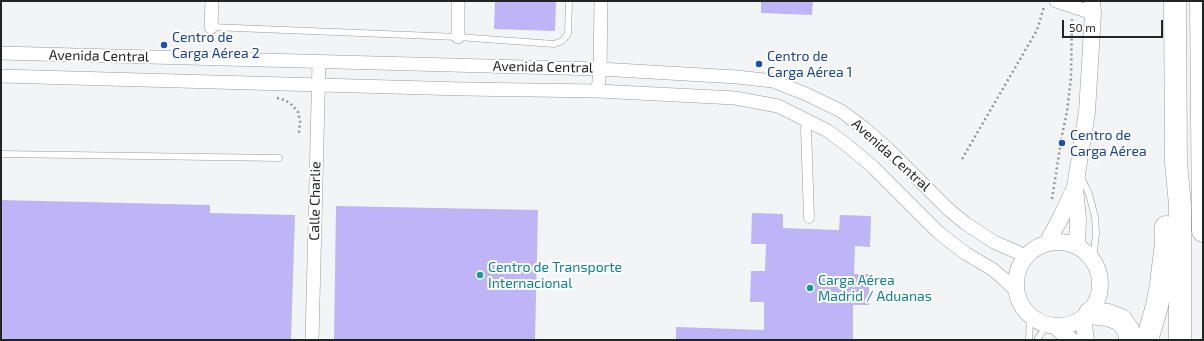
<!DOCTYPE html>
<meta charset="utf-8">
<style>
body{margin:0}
#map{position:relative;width:1204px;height:341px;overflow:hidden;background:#f2f4f6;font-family:"Exo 2",sans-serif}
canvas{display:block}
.frame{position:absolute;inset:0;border:2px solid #232424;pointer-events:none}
.scale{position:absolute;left:1062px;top:20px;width:101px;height:18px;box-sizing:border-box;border:2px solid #232424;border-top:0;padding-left:5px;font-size:12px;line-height:14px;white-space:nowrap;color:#232424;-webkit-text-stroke:3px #fff;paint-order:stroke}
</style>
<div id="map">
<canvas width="1204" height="341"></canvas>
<div class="frame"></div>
<div class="scale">50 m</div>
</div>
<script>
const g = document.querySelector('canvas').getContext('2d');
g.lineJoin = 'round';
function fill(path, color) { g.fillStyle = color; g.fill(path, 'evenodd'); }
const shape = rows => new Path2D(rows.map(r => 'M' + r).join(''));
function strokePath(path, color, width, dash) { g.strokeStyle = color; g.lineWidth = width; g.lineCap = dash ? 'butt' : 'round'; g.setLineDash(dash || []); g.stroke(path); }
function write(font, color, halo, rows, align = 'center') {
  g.font = font + ' "Exo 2",sans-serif'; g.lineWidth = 4; g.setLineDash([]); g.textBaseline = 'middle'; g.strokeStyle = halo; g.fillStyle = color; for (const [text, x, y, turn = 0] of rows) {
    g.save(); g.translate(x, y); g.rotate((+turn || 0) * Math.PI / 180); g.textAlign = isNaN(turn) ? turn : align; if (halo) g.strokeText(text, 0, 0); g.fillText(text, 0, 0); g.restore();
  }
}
fill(shape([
 [495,1,556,1,555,31,494,29],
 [761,1,813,1,812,15,761,13],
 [1,200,210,205,210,213,295,215,291,340,1,340],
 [336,206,538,210,535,340,334,340],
 [752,213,783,214,783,228,839,230,840,215,871,216,870,247,855,246,854,274,869,274,869,305,853,305,853,340,676,340,676,327,764,330,764,302,750,302,751,271,765,271,766,244,751,244]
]), '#bfb5f6');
const service = shape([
 [211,27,458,37,554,44,562,41,568,34,569,1],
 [1,154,279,158],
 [1081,177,1089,194,1095,217,1096,234,1093,260],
 [1029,340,1030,317],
 [1037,340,1046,326]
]);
const pedestrian = shape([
 [806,128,809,218]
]);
const minor = shape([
 [1056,1,1093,13],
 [211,27,212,1],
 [458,37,458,1],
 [1,53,600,69,737,77,773,81,806,94,841,111,864,128,889,150,948,209,965,223,994,242,1026,256],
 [1,76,463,89,598,91,735,98,778,106,828,131,848,146,873,167,939,233,965,253,992,269,1004,279,1015,290],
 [598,91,600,69,601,1],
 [312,340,319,62]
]);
const tertiary = shape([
 [1075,188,1078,219,1077,247],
 '1016 284a42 42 0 1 1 84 0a42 42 0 1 1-84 0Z',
 [1047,243,1061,217,1075,187,1087,112,1093,13,1092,1],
 [1083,319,1086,340],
 [1056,327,1071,340]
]);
const motorway = shape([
 [1175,1,1176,163,1180,205,1180,340],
 [1201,1,1203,231],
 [1090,313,1108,315,1121,320,1128,330,1131,340],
 [1147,340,1157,306,1161,284,1166,243,1166,227]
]);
strokePath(service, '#989a9b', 7);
strokePath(pedestrian, '#989a9b', 11);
strokePath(minor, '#989a9b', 14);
strokePath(tertiary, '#989a9b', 17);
strokePath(motorway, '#989a9b', 23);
strokePath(shape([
 [277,98,285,100,292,105,298,112,300,121,299,133],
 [962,159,1037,30,1044,7],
 [1052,199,1062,135,1067,112,1071,77,1072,19]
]), '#939596', 2.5, [2, 3]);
strokePath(service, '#fff', 6);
strokePath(pedestrian, '#fff', 10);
strokePath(minor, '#fff', 13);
strokePath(tertiary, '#fff', 16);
strokePath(motorway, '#fff', 22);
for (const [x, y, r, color] of [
 [164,45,4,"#1a4fb4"],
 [759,64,4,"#1a4fb4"],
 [1062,143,4,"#1a4fb4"],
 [480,275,4,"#0f9aa8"],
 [810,288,4,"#0f9aa8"]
]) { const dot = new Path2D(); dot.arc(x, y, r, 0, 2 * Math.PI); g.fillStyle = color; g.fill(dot); strokePath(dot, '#fff', 1.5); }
write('14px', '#164399', '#fff', [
 ["Centro de",172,37],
 ["Carga Aérea 2",172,53],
 ["Centro de",767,56],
 ["Carga Aérea 1",767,72],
 ["Centro de",1070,135],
 ["Carga Aérea",1070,151]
], 'left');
write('14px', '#232424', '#fff', [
 ["Avenida Central",99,56,1],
 ["Avenida Central",543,67,1],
 ["Avenida Central",891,155,42],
 ["Calle Charlie",315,201,-89]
]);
write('14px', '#0d838f', '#fff', [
 ["Centro de Transporte",488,267],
 ["Internacional",488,283],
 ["Carga Aérea",818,280],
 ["Madrid / Aduanas",818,296]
], 'left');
</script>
